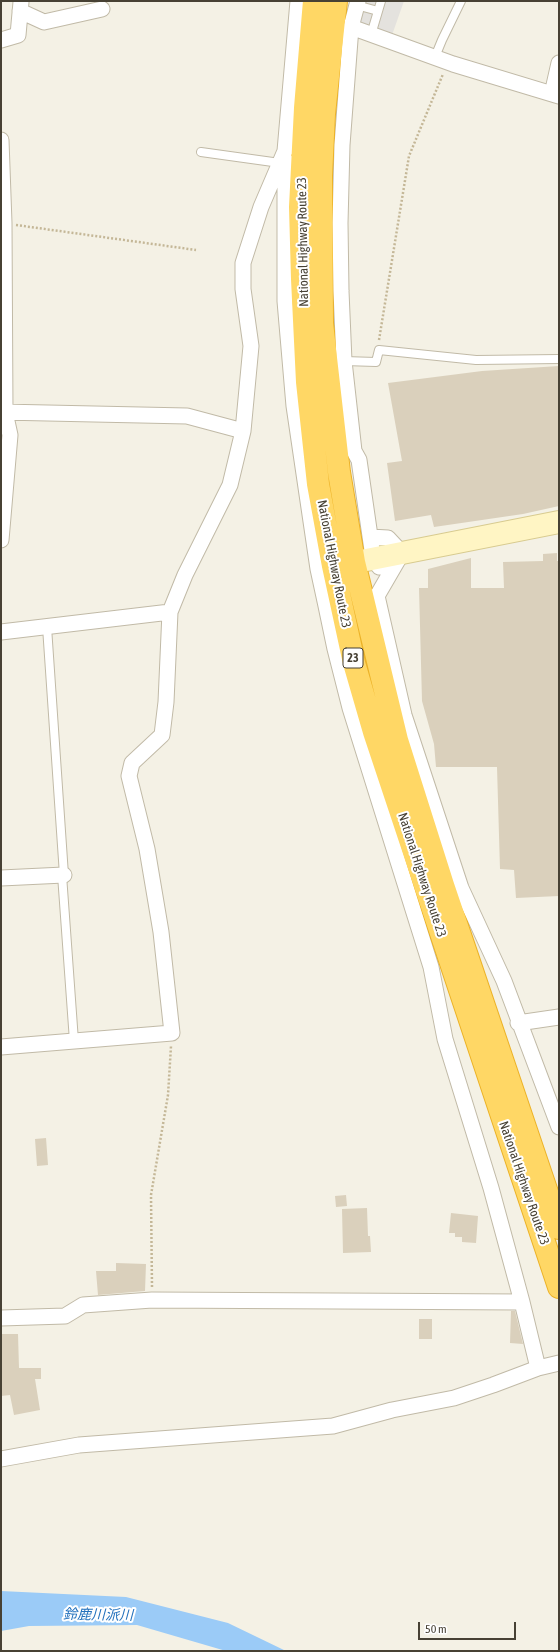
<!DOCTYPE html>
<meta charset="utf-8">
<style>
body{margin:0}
#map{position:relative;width:560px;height:1652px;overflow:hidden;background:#f4f1e5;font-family:"Asap Condensed",sans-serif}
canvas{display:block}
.frame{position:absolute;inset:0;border:2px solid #474134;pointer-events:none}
.scale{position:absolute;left:418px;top:1622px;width:98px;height:18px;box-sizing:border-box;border:2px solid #474134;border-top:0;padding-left:5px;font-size:12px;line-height:14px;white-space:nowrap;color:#474134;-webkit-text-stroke:3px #fff;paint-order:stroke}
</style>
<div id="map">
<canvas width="560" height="1652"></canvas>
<div class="frame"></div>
<div class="scale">50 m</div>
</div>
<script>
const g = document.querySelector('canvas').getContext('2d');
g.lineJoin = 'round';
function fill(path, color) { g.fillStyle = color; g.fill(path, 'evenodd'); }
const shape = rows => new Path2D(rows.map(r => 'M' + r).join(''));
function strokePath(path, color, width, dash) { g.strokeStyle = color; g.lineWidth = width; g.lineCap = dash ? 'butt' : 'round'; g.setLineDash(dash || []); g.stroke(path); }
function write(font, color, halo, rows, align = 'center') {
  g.font = font + ' "Asap Condensed","Noto Sans JP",sans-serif'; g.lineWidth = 4; g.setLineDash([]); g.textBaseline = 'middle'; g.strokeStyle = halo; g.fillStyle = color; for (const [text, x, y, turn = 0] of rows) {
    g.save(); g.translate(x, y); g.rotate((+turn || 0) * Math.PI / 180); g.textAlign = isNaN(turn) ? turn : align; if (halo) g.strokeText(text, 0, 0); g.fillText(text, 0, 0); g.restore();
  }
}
fill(shape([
 [362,1,404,1,391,38,355,26]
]), '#e4e2de');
fill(shape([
 [1,1591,126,1597,228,1623,286,1651,226,1651,137,1625,29,1626,1,1631]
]), '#9bcbf7');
fill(shape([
 [559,366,559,506,523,514,434,527,431,515,395,521,387,463,402,461,388,383,482,371],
 [557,553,557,561,559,561,559,896,516,898,514,870,500,869,497,767,436,767,434,744,422,701,419,588,428,588,428,569,471,558,471,588,504,588,503,562,543,561,543,554],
 [46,1138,48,1165,37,1166,35,1139],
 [346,1195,347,1206,336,1207,335,1196],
 [367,1208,368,1236,370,1236,371,1252,343,1253,342,1209],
 [451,1213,478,1216,476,1243,462,1242,462,1237,455,1237,455,1233,449,1233],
 [116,1263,146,1264,145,1291,98,1295,96,1271,116,1271],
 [511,1311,515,1311,523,1344,510,1343],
 [419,1319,432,1319,432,1339,419,1339],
 [1,1334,18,1334,19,1368,41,1368,41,1379,35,1379,40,1410,14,1415,10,1395,1,1396]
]), '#dad0bc');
const lane = shape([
 [356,5,378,11],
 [373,28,381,1],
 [435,57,442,40,461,1],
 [201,152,280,163],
 [344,361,376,362,379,350,476,360,559,359],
 [47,627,64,875],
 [62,875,74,1041]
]);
const street = shape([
 [358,1,351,27,342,145,340,223,341,291,344,361,354,451,359,460,373,557,379,567],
 [20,11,44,22,102,9],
 [351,27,453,64,559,96],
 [1,40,18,35,21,2],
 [552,94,559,63],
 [1,140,4,223,5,412,10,435,1,540],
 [285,159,285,301,294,406,318,569,326,606,335,649,350,708,431,967,445,1039,491,1188,522,1302],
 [1,412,187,416,243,431],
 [370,537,388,538,402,553,377,596,404,715,461,888,504,981,559,1127],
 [1,632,170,612],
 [1,878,64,875],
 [518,1023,559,1017],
 [1,1047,172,1033,161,932,147,849,129,776,132,763,162,735,166,702,170,612,185,575,230,485,243,431,251,346,243,289,243,263,261,207,285,151,298,1],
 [1,1318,65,1316,83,1305,152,1300,522,1302,538,1368],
 [1,1459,79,1445,333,1426,392,1410,454,1398,493,1385,538,1368,559,1363]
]);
const secondary = shape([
 [336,566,559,522]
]);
const highway = shape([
 [314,1,305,108,300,207,302,279,307,382,318,484,333,566,354,663,374,732,559,1287],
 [336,1,324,114,321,176,322,323,339,472,354,562,397,740,443,885,559,1228]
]);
strokePath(lane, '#c1baa7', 10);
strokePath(street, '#c1baa7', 17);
strokePath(secondary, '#d8cb90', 24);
strokePath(highway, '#ecb227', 24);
strokePath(shape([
 [16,225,196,250],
 [379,340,409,156,443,74],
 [152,1287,151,1195,168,1095,171,1046]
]), '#c4b797', 2.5, [2, 2]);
strokePath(lane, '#fff', 8);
strokePath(street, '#fff', 15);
strokePath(secondary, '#fff5c4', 22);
strokePath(highway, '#ffd765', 22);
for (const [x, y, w] of [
 [353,658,20]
]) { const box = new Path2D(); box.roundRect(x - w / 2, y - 10, w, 20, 3); g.fillStyle = '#fff'; g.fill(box); strokePath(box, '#474134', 1); }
write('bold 12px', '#474134', null, [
 ["23",353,658]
]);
write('13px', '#474134', '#fff', [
 ["National Highway Route 23",303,242,-91],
 ["National Highway Route 23",334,564,79],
 ["National Highway Route 23",422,875,72],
 ["National Highway Route 23",524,1183,71]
]);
write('italic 14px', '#2371bd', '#fff', [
 ["鈴鹿川派川",98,1615,1]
]);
</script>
